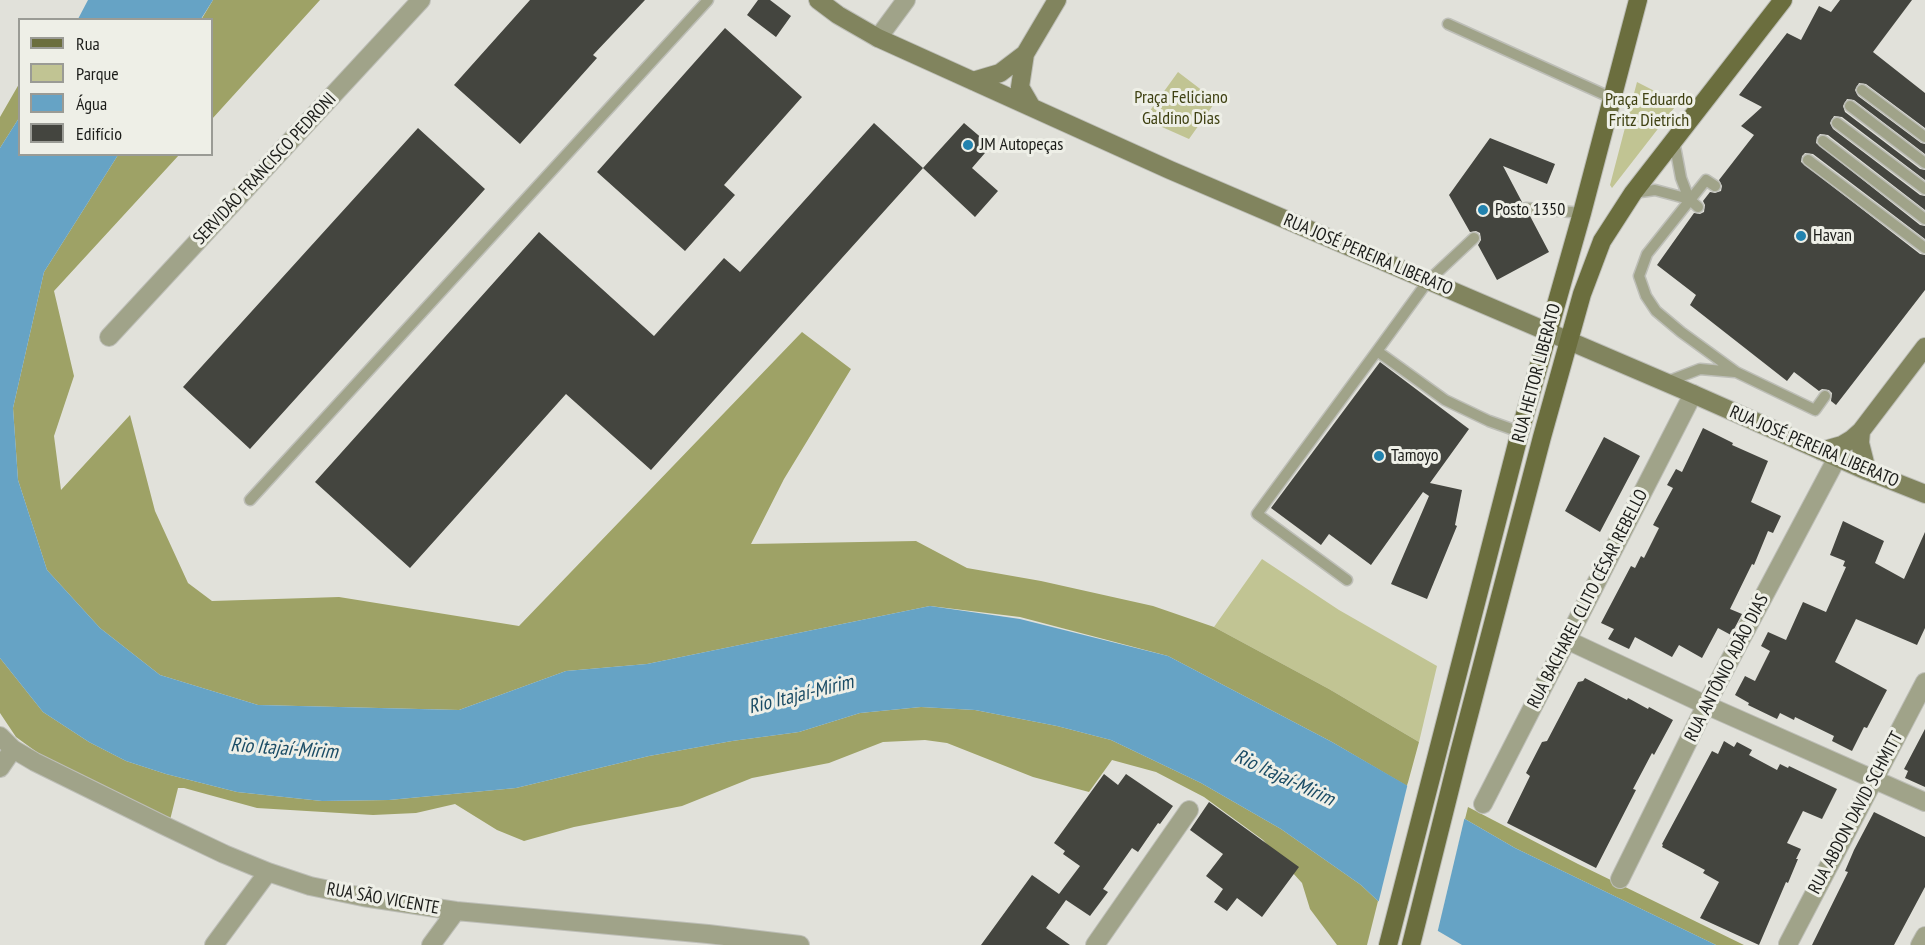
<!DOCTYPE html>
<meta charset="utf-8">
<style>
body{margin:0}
#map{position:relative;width:1925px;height:945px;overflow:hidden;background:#e1e1da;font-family:"PT Sans Narrow",sans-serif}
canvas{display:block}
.legend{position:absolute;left:18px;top:18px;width:195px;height:138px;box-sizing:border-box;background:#eeefe7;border:2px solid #9a9b95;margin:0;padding:8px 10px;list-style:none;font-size:18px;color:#1b1c19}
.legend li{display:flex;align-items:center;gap:12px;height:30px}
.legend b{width:30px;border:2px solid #9a9b95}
</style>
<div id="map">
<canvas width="1925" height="945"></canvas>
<ul class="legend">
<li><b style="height:8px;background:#6b6e3e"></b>Rua</li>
<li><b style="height:16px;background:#c1c493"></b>Parque</li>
<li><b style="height:16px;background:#66a3c5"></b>Água</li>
<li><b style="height:16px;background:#44453f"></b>Edifício</li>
</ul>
</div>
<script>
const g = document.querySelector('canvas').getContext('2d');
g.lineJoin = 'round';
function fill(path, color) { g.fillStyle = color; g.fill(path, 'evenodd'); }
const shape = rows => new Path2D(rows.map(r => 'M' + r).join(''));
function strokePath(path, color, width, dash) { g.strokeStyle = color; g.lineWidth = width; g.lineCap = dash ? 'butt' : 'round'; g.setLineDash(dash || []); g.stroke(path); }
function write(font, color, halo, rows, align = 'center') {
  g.font = font + ' "PT Sans Narrow",sans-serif'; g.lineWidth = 6; g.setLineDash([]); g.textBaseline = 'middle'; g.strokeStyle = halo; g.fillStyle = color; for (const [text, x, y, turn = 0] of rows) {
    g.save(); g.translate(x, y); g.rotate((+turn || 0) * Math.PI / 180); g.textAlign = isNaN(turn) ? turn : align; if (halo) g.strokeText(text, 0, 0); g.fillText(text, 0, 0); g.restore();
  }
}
fill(shape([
 [1178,72,1216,101,1189,139,1144,119],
 [1637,82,1678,103,1612,188,1610,185],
 [1262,559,1339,610,1437,666,1419,742,1329,689,1214,627]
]), '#c1c493');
fill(shape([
 [213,0,320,0,212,119,212,20,201,20],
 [19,84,19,118,0,148,0,117],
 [118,155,179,155,54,291,74,376,54,436,61,490,130,415,155,511,188,583,212,601,339,597,519,626,802,332,851,369,784,479,751,544,916,541,967,568,1041,581,1153,606,1214,627,1329,689,1419,742,1407,786,1332,742,1168,656,1020,617,930,606,647,664,566,671,459,710,258,705,160,675,100,628,47,570,18,480,13,408,44,272],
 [0,658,43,712,89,742,126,761,166,774,237,792,322,801,389,800,516,788,649,756,732,741,799,732,860,713,921,707,975,710,1057,726,1111,740,1201,783,1281,829,1361,885,1378,901,1367,945,1337,945,1310,909,1302,883,1263,840,1204,797,1156,772,1112,760,1089,792,1033,777,947,743,925,740,883,742,829,763,752,778,682,806,574,827,524,841,497,830,455,804,416,813,373,815,257,808,184,788,178,788,170,820,49,761,16,737,0,713],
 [1468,807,1578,864,1744,945,1716,945,1515,848,1465,819]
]), '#9ea266');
fill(shape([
 [88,0,213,0,201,19,78,19],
 [19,118,20,154,118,155,44,272,13,408,18,480,47,570,100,628,160,675,258,705,459,710,566,671,647,664,930,606,1020,619,1168,656,1332,742,1515,848,1716,945,1462,945,1438,931,1378,901,1361,885,1281,829,1201,783,1111,740,1057,726,975,710,921,707,860,713,799,732,732,741,649,756,516,788,389,800,322,801,237,792,166,774,126,761,89,742,43,712,0,658,0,148]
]), '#66a3c5');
fill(shape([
 [1408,783,1465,816,1437,934,1378,904]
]), '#e1e1da');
fill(shape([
 [530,0,645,0,593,55,597,58,520,144,454,85],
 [758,0,770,0,791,16,776,37,747,15],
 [1840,0,1912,0,1873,52,1925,93,1925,128,1866,84,1859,83,1855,90,1858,96,1921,143,1925,144,1925,154,1854,100,1847,99,1843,106,1845,112,1920,169,1925,170,1925,180,1842,117,1834,116,1830,123,1833,129,1920,195,1925,196,1925,210,1828,135,1820,134,1817,137,1816,143,1920,225,1925,226,1925,239,1813,154,1805,153,1802,156,1801,162,1920,254,1925,255,1925,290,1836,405,1831,401,1832,393,1829,390,1822,389,1819,391,1794,372,1787,381,1690,305,1696,295,1657,265,1694,213,1700,214,1704,212,1705,205,1703,201,1710,192,1715,193,1721,191,1722,186,1719,180,1754,135,1741,126,1762,107,1739,95,1787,33,1801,40,1819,6,1831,12],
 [725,28,802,97,724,185,735,195,685,251,597,172],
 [874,123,923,168,651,470,566,394,410,568,315,482,539,232,654,336,724,258,740,272],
 [964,123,991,146,972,168,998,191,975,217,923,168],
 [418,128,485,189,250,449,183,387],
 [1490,138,1555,164,1547,184,1503,166,1522,202,1519,207,1520,212,1522,214,1530,216,1549,252,1497,280,1478,245,1481,240,1480,233,1476,231,1470,232,1449,195],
 [1380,362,1469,429,1430,483,1462,490,1455,525,1457,526,1427,599,1391,584,1429,496,1423,492,1371,565,1329,534,1321,545,1271,508],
 [1703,428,1733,443,1732,445,1768,461,1751,502,1781,516,1773,533,1768,531,1754,565,1752,564,1730,609,1742,614,1731,635,1718,628,1702,658,1679,645,1672,657,1635,637,1629,649,1608,639,1614,629,1601,623,1631,566,1635,568,1641,556,1644,558,1659,528,1653,525,1673,488,1667,485,1676,469,1682,472],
 [1604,437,1640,456,1600,532,1565,511],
 [1843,521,1884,541,1875,563,1904,579,1925,532,1925,628,1917,645,1856,619,1835,662,1887,690,1867,728,1864,727,1852,751,1832,741,1834,736,1795,717,1794,720,1780,713,1777,719,1748,705,1749,703,1735,695,1745,676,1755,681,1770,651,1761,646,1768,632,1786,640,1803,602,1826,612,1846,567,1843,566,1845,561,1830,555],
 [1585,678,1627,700,1628,698,1648,709,1649,707,1673,720,1654,755,1652,753,1633,789,1636,790,1596,868,1507,823,1530,776,1526,773,1542,742,1547,741,1578,682,1583,681],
 [1925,729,1925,787,1905,778,1908,771,1904,769],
 [1724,741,1734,747,1737,742,1752,750,1749,755,1777,770,1780,764,1788,768,1789,766,1837,789,1822,819,1803,811,1787,843,1801,849,1796,859,1798,859,1788,883,1786,882,1759,945,1700,918,1719,882,1703,873,1705,870,1662,847,1663,845,1662,844,1712,751,1718,754],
 [1104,774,1118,785,1126,774,1173,806,1160,824,1158,823,1138,852,1132,848,1103,889,1108,892,1090,916,1066,900,1046,928,1070,945,981,945,1032,875,1059,894,1080,866,1063,854,1065,851,1054,843],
 [1209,802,1299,867,1262,917,1237,898,1227,911,1214,902,1223,889,1206,876,1223,854,1190,830],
 [1874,812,1925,837,1925,887,1894,945,1812,945,1848,872,1845,871,1854,850]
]), '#44453f');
const lane = shape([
 [1448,24,1612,98],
 [1862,90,1925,137],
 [1850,106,1925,163],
 [1837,123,1925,189],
 [1674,141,1681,178,1689,199],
 [1823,141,1925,219],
 [1808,160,1925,248],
 [1715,186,1706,180,1647,254,1639,276,1646,296,1656,311,1681,332,1736,372,1815,410,1825,396],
 [1633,193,1655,190,1689,199,1698,207],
 [1526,208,1582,213],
 [1474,238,1428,281,1377,351,1445,400,1489,421,1520,432],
 [1666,382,1700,369,1735,372],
 [250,500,708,0],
 [1347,580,1257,514,1377,351]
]);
const street = shape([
 [878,38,906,0],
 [109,337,421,0],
 [1567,640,1706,705,1925,802],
 [0,736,13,749,35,762,163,825,224,854,268,872,310,886,363,897,456,911,708,934,800,945],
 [0,768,13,749],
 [1483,804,1693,394],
 [1620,879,1706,705,1837,458],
 [1788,944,1925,682],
 [214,945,268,872],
 [431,945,456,911],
 [1095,945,1189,810],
 [1920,945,1925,936]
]);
const secondary = shape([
 [818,0,838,15,878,38,1170,170,1693,394,1867,471,1925,494],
 [1025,54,1020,87,1031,106],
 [973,81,1000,73,1025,54,1057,0],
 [1861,431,1860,443,1867,471],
 [1821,451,1842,445,1852,439,1861,431,1925,347]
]);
const primary = shape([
 [1388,945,1520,432,1582,213,1638,0],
 [1411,945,1459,753,1542,437,1582,294,1602,241,1633,193,1783,0]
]);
strokePath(lane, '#bdbeb7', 13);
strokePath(street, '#bdbeb7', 20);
strokePath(secondary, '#bdbeb7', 20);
strokePath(primary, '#bdbeb7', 20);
strokePath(lane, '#a0a389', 10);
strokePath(street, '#a0a389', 18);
strokePath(secondary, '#81845e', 18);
strokePath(primary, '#6b6e3e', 18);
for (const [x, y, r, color] of [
 [968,145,6,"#2282ae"],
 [1483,210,6,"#2282ae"],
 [1801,236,6,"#2282ae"],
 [1379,456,6,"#2282ae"]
]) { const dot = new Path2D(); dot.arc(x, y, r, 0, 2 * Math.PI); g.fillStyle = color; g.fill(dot); strokePath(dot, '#eeefe7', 2); }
write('18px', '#3f4112', '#eeefe7', [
 ["Praça Feliciano",1181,98],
 ["Galdino Dias",1181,119],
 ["Praça Eduardo",1649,100],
 ["Fritz Dietrich",1649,121]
]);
write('18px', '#1b1c19', '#eeefe7', [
 ["JM Autopeças",980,145],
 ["Posto 1350",1495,210],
 ["Havan",1813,236],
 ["Tamoyo",1391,456]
], 'left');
write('18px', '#1b1c19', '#eeefe7', [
 ["SERVIDÃO FRANCISCO PEDRONI",265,169,-47],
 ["RUA JOSÉ PEREIRA LIBERATO",1368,255,23],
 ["RUA HEITOR LIBERATO",1537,373,-75],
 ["RUA JOSÉ PEREIRA LIBERATO",1814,447,23],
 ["RUA BACHAREL CLITO CÉSAR REBELLO",1588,599,-63],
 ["RUA ANTÔNIO ADÃO DIAS",1727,668,-63],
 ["RUA ABDON DAVID SCHMITT",1856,813,-62],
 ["RUA SÃO VICENTE",383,899,10]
]);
write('italic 20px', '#1b4c65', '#eeefe7', [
 ["Rio Itajaí-Mirim",801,695,-14],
 ["Rio Itajaí-Mirim",284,749,4],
 ["Rio Itajaí-Mirim",1284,778,25]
]);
</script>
